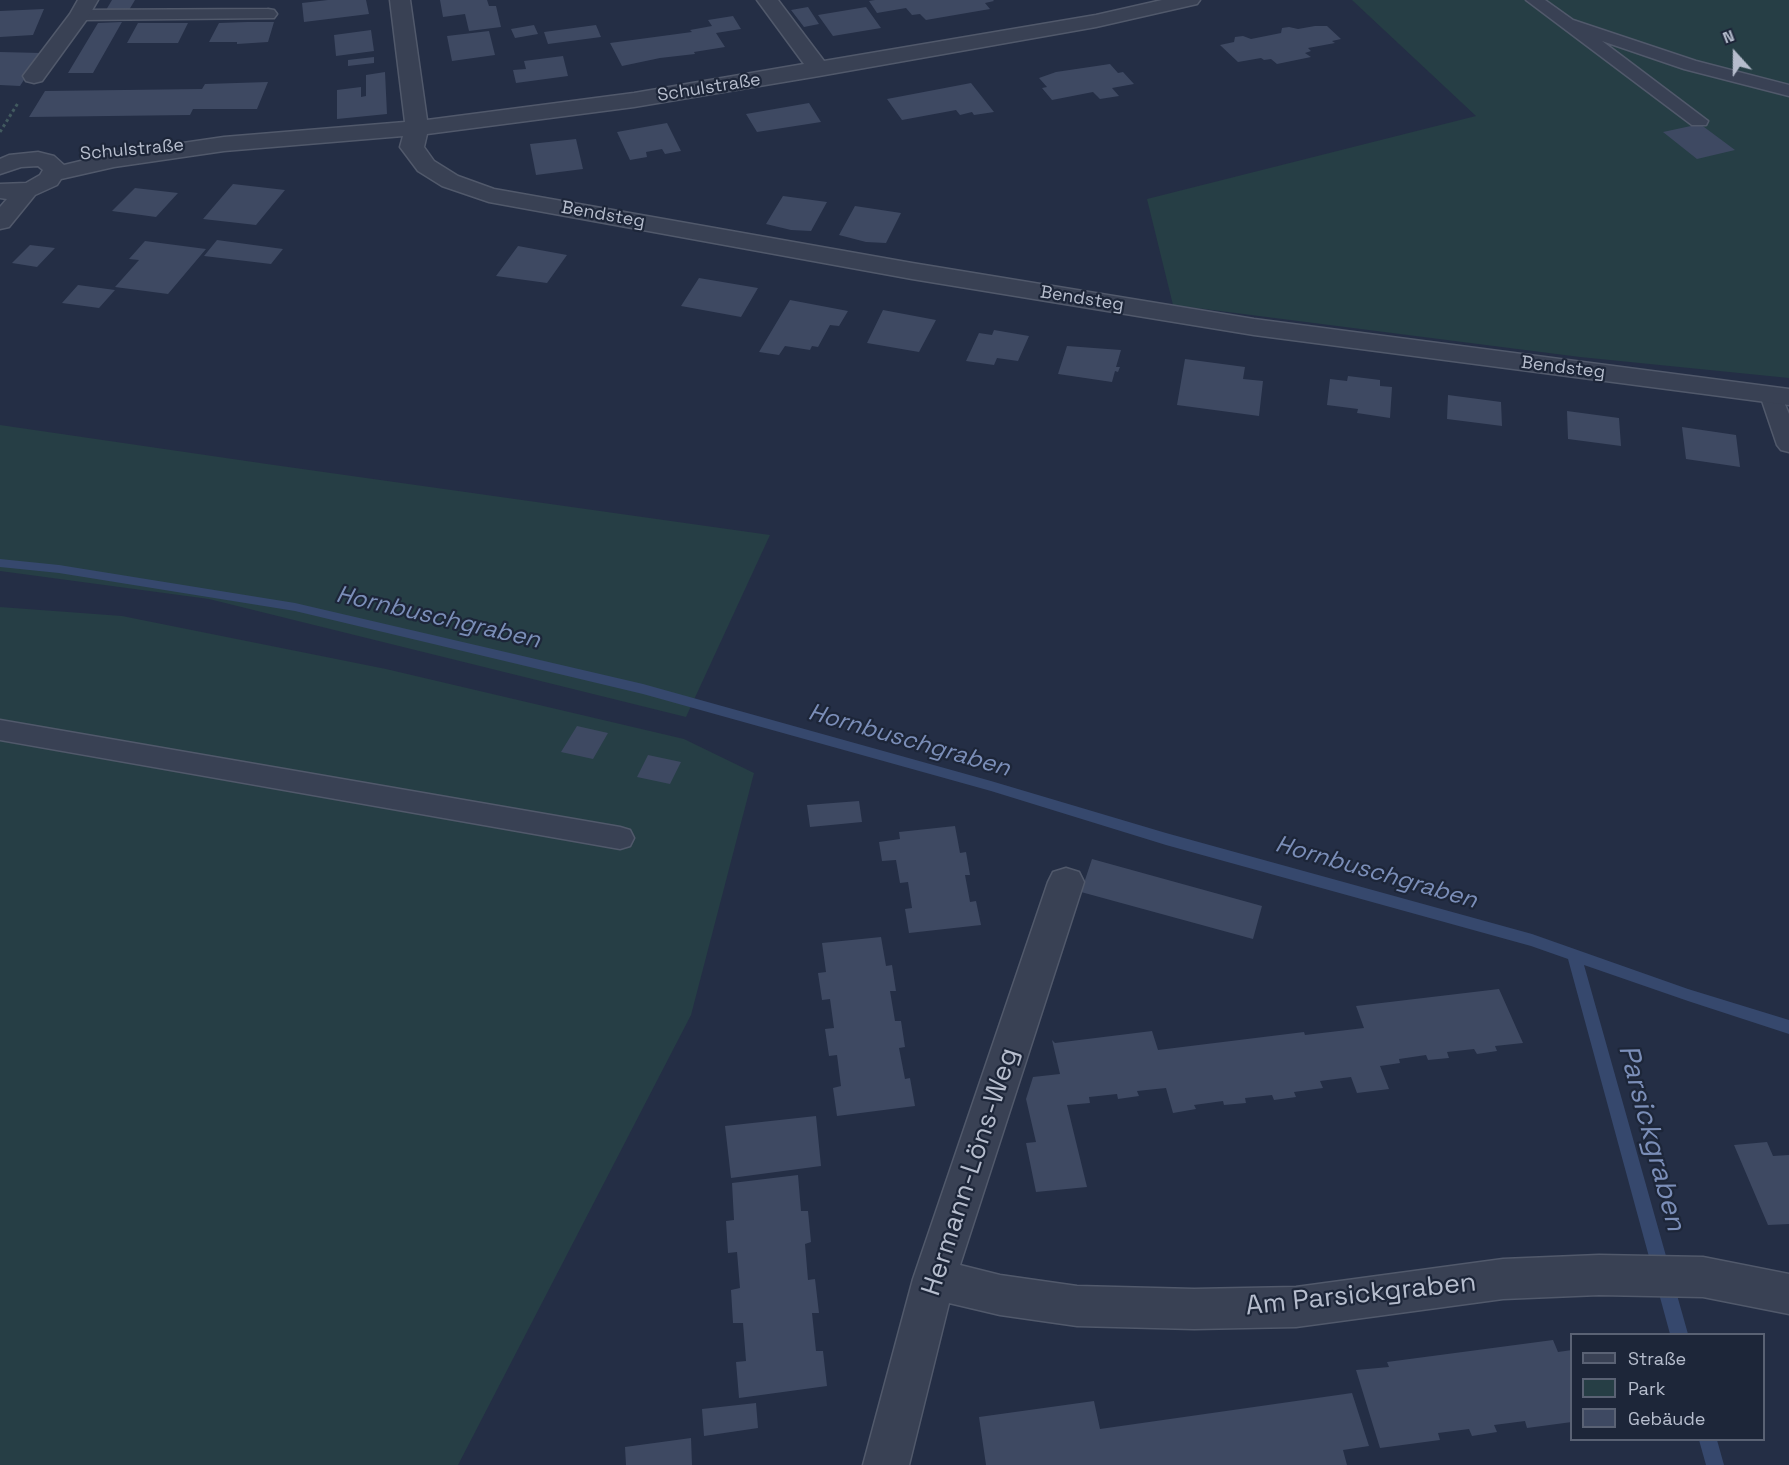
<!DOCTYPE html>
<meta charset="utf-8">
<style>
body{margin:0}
#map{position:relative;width:1789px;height:1465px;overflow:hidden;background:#242e45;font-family:"Space Grotesk",sans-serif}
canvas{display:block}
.legend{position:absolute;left:1570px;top:1333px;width:195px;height:108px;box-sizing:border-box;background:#1d2639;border:2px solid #5a6274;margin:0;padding:8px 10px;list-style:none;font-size:18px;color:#b6bdcd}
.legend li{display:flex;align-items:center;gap:12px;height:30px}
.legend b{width:30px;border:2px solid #5a6274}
.north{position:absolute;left:1705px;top:24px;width:60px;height:60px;-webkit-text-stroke:4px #1d2639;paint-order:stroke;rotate:339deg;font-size:16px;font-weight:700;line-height:24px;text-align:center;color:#b6bdcd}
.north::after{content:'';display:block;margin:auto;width:21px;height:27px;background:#b6bdcd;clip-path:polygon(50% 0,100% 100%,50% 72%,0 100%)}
</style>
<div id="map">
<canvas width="1789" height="1465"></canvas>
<ul class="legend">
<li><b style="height:8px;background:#394154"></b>Straße</li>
<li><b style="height:16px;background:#263e45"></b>Park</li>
<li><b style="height:16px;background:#3e4962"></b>Gebäude</li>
</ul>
<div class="north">N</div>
</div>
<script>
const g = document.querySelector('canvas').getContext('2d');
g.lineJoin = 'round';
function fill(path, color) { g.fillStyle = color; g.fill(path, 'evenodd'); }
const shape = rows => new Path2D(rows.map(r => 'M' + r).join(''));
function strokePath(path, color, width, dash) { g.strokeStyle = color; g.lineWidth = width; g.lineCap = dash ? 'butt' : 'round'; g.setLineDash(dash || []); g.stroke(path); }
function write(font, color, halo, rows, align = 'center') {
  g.font = font + ' "Space Grotesk",sans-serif'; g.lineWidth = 4.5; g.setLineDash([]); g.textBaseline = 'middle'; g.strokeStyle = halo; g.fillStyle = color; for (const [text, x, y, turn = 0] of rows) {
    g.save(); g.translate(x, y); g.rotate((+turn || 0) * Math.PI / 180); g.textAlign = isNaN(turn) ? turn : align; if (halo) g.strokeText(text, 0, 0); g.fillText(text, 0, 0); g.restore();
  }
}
fill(shape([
 [1352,0,1789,0,1789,378,1580,357,1173,305,1147,199,1476,116],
 [0,425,267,464,770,535,686,717,209,599,0,571],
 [0,607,122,616,386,669,684,739,754,773,691,1015,458,1465,0,1465]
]), '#263e45');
fill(shape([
 [0,559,59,565,295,603,643,684,991,781,1166,833,1532,934,1688,989,1789,1020,1789,1034,1688,1001,1584,965,1688,1334,1670,1334,1568,959,1531,946,1166,845,991,791,643,694,295,611,59,573,0,567,0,559],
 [1699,1440,1717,1440,1724,1465,1706,1465,1699,1440]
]), '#36486d');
fill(shape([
 [112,0,135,0,129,10,106,10],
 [328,0,366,0,369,14,304,22,302,3],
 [440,0,487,0,489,6,496,6,501,27,469,31,465,14,443,17],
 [875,0,993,0,994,1,985,3,990,9,926,20,920,14,912,15,906,8,877,13,869,1],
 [808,7,819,24,804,27,791,10],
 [866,7,881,28,833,36,818,15],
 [44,9,33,35,0,37,0,11],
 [733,16,741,29,716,33,725,47,694,52,695,54,660,58,622,66,610,43,692,32,690,30,712,26,708,20],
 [122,22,93,73,68,73,98,23],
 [247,22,274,22,268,42,237,44,237,42,209,42,219,23],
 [138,23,188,23,178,43,127,43],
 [534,25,538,34,515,38,511,29],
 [596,25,601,37,548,44,544,32],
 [1315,26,1327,26,1341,39,1332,41,1335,43,1308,48,1311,51,1305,53,1311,57,1277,64,1271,59,1264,60,1261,58,1238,62,1220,45,1234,42,1235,37,1243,36,1251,39,1281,33,1282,28,1289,27,1298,29],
 [371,30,374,51,336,56,334,35],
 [489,31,495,55,452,61,447,36],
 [0,52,41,53,20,86,0,85],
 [563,56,568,76,516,83,513,70,526,69,524,61],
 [374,57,374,63,348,66,348,60],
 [1110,64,1118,73,1123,72,1134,84,1112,88,1119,96,1100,99,1093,92,1052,100,1042,88,1047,87,1039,78,1056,72],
 [385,72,387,114,337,119,337,90,361,87,361,97,366,96,366,75],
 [268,82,257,109,193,109,190,115,29,117,45,91,202,89,205,84],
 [971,83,994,112,974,115,972,112,960,115,956,110,902,120,887,99],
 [809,103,821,122,757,132,746,114],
 [667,123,681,151,665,154,662,149,646,152,647,157,630,160,617,132],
 [1700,124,1735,150,1697,159,1663,132],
 [576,139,583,169,536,175,530,144],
 [233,184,285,190,256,225,203,219],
 [135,188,178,193,156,217,112,211],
 [783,196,827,202,811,231,791,230,766,224],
 [855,206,901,213,886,243,866,242,839,235],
 [217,240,283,249,271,264,204,256],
 [145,241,206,249,168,294,115,287,139,260,129,259],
 [30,245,55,248,37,267,12,263],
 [518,246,567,255,547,283,496,276],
 [699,278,758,288,741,317,681,306],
 [78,285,115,290,99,308,62,303],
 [790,300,848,311,839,326,830,325,818,347,812,346,810,350,785,346,779,355,759,352],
 [883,310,936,320,919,352,867,343],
 [994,330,1029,336,1018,361,997,358,994,365,966,361,979,333,992,335],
 [1067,346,1121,350,1116,367,1120,367,1118,372,1115,371,1112,382,1058,374],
 [1185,359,1245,367,1243,379,1263,381,1259,416,1177,405],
 [1348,376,1380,380,1380,386,1392,387,1390,418,1357,413,1358,409,1327,405,1330,379,1347,381],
 [1448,395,1501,402,1502,426,1447,419],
 [1567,411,1619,418,1621,446,1568,439],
 [1682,427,1736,435,1740,467,1686,459],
 [577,726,608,733,593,759,561,752],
 [648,755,681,762,670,784,637,777],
 [859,801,862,822,810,827,807,805],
 [955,826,960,853,966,852,970,875,965,875,970,902,976,901,981,925,909,933,905,909,912,908,908,882,900,883,896,860,882,861,879,842,900,839,899,832],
 [1092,859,1262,906,1253,939,1081,892],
 [881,937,886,966,892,965,896,991,890,991,895,1021,901,1021,905,1047,899,1048,905,1079,910,1078,915,1106,837,1116,833,1088,841,1086,837,1055,829,1056,825,1029,834,1028,830,999,822,1000,818,973,826,972,822,943],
 [1499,989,1523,1043,1495,1046,1497,1051,1477,1054,1474,1049,1447,1052,1449,1058,1428,1060,1426,1055,1399,1059,1400,1063,1380,1066,1389,1089,1357,1093,1351,1077,1320,1081,1323,1088,1294,1092,1296,1097,1274,1100,1272,1095,1245,1098,1246,1103,1224,1105,1223,1101,1194,1105,1196,1109,1173,1113,1166,1088,1137,1091,1139,1096,1118,1099,1117,1094,1089,1097,1090,1103,1067,1105,1087,1187,1036,1192,1026,1143,1036,1142,1026,1099,1033,1077,1060,1074,1052,1040,1055,1043,1152,1031,1158,1050,1304,1032,1305,1035,1364,1028,1356,1006],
 [816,1116,821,1166,731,1178,725,1126],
 [1767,1142,1773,1156,1789,1155,1789,1224,1768,1225,1734,1145],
 [798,1175,801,1211,808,1211,811,1242,805,1244,808,1280,815,1279,819,1313,812,1313,816,1351,823,1351,827,1386,739,1398,736,1362,746,1361,743,1323,733,1323,731,1290,740,1288,737,1252,728,1253,726,1221,734,1220,732,1183],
 [1553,1340,1558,1352,1572,1350,1572,1422,1527,1428,1525,1421,1494,1425,1497,1432,1472,1436,1469,1429,1438,1433,1440,1440,1380,1448,1356,1370,1389,1367,1387,1362],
 [1352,1393,1369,1446,1343,1450,1347,1465,986,1465,979,1417,1094,1401,1100,1429],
 [756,1403,758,1428,704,1436,702,1409],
 [691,1438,692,1465,626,1465,625,1447]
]), '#3e4962');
const service = shape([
 [1526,0,1545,0,1573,20,1696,61,1789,85,1789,96,1684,69,1602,41,1708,121,1706,125,1692,125,1526,0],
 [268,9,274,10,277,14,274,18,80,20,74,19,71,15,74,11,80,10,268,9],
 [1771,388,1779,390,1789,414,1789,452,1781,450,1777,445,1760,395,1763,390,1771,388],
 [0,720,620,827,630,830,634,838,630,846,620,849,0,740,0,720]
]);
const minor = shape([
 [78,0,98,0,87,19,42,81,34,83,26,81,23,76,70,14,78,0],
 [390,0,410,0,427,120,634,93,804,64,757,0,778,0,824,61,1096,15,1162,0,1200,0,1197,4,1096,27,819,76,634,107,427,134,424,147,434,161,458,176,494,189,912,263,1254,319,1789,389,1789,405,1254,335,912,279,489,202,442,186,418,171,400,147,403,136,224,151,114,167,61,179,57,185,35,195,9,227,0,229,0,207,7,199,0,198,0,184,26,183,40,175,43,170,38,166,21,167,0,174,0,159,9,155,38,152,54,156,64,165,114,153,224,137,405,122,390,0],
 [1066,868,1079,872,1084,882,960,1265,1000,1275,1077,1286,1194,1289,1296,1287,1503,1259,1599,1255,1703,1257,1789,1274,1789,1314,1703,1297,1599,1295,1503,1299,1296,1327,1194,1329,1077,1326,1000,1315,949,1303,909,1465,863,1465,913,1279,1048,882,1053,872,1066,868]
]);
strokePath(service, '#51596b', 3);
strokePath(minor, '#51596b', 3);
strokePath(shape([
 [0,132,18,103]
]), '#425a5f', 3, [3, 3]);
fill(service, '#394154');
fill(minor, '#394154');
write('18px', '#b6bdcd', '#1d2639', [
 ["Schulstraße",709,88,-9],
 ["Schulstraße",132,150,-5],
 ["Bendsteg",603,215,10],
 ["Bendsteg",1082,299,9],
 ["Bendsteg",1563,368,7]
]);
write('italic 24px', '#7b8eb8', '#1d2639', [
 ["Hornbuschgraben",438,618,13],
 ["Hornbuschgraben",909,741,16],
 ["Hornbuschgraben",1376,873,16]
]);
write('27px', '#b6bdcd', '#1d2639', [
 ["Hermann-Löns-Weg",971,1172,-72],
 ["Am Parsickgraben",1361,1295,-6]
]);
write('italic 28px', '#7b8eb8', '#1d2639', [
 ["Parsickgraben",1651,1138,75]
]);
</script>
